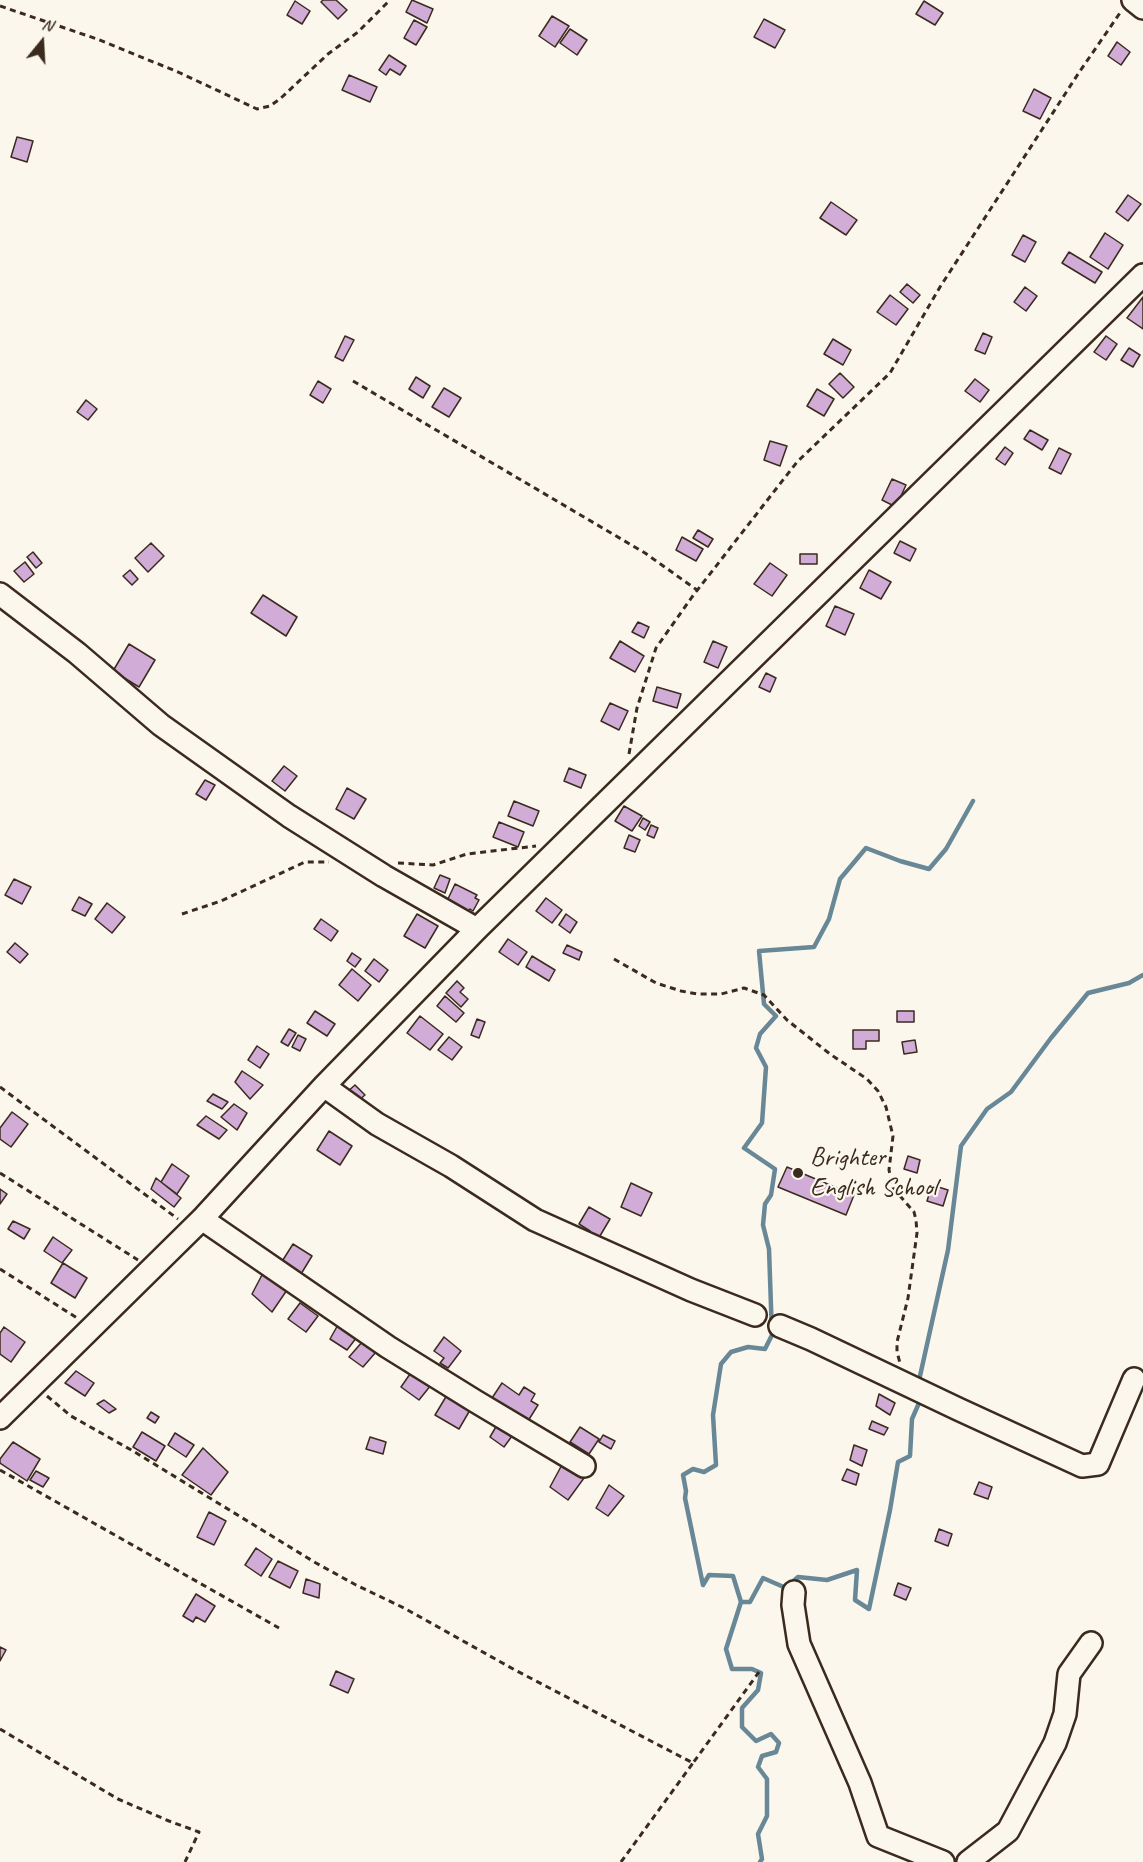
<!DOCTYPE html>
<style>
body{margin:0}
#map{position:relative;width:1143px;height:1862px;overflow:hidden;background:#fbf7ec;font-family:Caveat,sans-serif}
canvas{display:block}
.north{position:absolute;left:12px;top:12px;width:60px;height:60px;-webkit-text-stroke:4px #fbf7ec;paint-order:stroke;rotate:18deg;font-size:16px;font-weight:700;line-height:24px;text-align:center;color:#3b2a1e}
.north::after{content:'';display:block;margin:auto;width:21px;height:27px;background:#3b2a1e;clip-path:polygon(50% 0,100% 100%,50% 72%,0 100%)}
</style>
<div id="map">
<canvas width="1143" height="1862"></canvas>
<div class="north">N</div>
</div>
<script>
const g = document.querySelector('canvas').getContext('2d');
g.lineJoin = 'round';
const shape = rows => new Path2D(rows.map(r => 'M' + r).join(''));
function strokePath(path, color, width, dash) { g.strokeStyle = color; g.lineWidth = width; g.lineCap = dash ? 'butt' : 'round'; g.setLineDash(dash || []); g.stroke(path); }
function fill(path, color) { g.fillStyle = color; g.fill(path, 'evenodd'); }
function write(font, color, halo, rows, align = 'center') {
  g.font = font + ' Caveat,sans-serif'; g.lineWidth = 4.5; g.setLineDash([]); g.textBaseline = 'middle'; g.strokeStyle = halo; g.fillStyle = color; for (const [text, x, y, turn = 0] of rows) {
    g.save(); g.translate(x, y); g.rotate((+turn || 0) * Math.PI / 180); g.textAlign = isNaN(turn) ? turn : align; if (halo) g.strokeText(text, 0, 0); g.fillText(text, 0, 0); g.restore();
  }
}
strokePath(shape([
 [918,1385,948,1250,961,1146,987,1109,1011,1092,1051,1038,1088,993,1129,983,1143,975],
 [741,1602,750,1602,763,1578,786,1588,798,1577,827,1580,857,1570,855,1600,869,1609,890,1510,898,1462,910,1456,912,1419,919,1403,917,1398],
 [760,1862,762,1859,758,1834,767,1816,767,1779,758,1767,762,1756,776,1752,779,1743,771,1734,756,1741,742,1727,742,1708,758,1690,761,1673,752,1669,732,1669,726,1649,741,1602,733,1576,709,1575,703,1585,685,1498,686,1491,683,1475,693,1469,704,1472,716,1465,713,1415,721,1364,731,1352,748,1347,765,1349,772,1335,769,1249,763,1225,765,1204,771,1195,775,1169,744,1148,762,1123,766,1067,756,1048,760,1034,776,1016,764,1004,759,951,814,947,829,919,840,879,866,848,900,861,929,869,946,849,973,801]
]), '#688897', 4.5);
const building = shape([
 [323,0,336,0,347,10,338,19,321,2,323,0],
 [412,0,433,9,427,23,406,12,412,0],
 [295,1,310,11,302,24,287,15,295,1],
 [924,1,943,13,935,25,916,14,924,1],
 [552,16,569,26,555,47,539,36,552,16],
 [764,19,785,30,775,48,754,37,764,19],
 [414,20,427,27,416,45,404,38,414,20],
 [570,29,587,40,577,55,560,43,570,29],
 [1117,42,1130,52,1121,65,1108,56,1117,42],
 [389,55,406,66,400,75,390,69,386,75,379,70,389,55],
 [349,75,377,87,370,102,342,90,349,75],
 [1034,89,1051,98,1040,119,1023,111,1034,89],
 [17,137,33,141,27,162,11,157,17,137],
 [1128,195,1141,204,1128,221,1116,212,1128,195],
 [831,202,857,220,846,235,820,218,831,202],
 [1105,233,1123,245,1108,269,1090,257,1105,233],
 [1023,235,1036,242,1025,262,1012,255,1023,235],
 [1069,252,1102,272,1095,283,1062,263,1069,252],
 [907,284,920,295,913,303,900,292,907,284],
 [1025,287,1037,296,1026,311,1014,302,1025,287],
 [890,295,908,309,896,325,877,312,890,295],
 [1143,297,1143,329,1127,318,1143,297],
 [983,333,992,337,985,354,975,350,983,333],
 [345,336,354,340,343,361,335,357,345,336],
 [1106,336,1117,344,1106,360,1094,352,1106,336],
 [833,339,851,350,843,365,824,354,833,339],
 [1129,348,1140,355,1133,367,1121,360,1129,348],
 [840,373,854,387,843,398,829,384,840,373],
 [416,377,430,386,423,398,409,389,416,377],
 [975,379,989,390,980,402,965,391,975,379],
 [318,381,331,389,323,403,310,395,318,381],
 [444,388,461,398,449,417,432,407,444,388],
 [817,389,834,399,824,416,807,406,817,389],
 [86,400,97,409,88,420,77,412,86,400],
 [1030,430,1048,440,1042,450,1024,439,1030,430],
 [770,441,787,446,780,466,764,460,770,441],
 [1005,447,1013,453,1005,465,996,459,1005,447],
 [1059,448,1071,454,1061,474,1049,468,1059,448],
 [892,479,906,485,896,507,882,500,892,479],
 [698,530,713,539,708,547,693,538,698,530],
 [682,537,703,549,696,561,676,550,682,537],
 [900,541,916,549,910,561,894,553,900,541],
 [151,543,164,556,148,572,135,558,151,543],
 [33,552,42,563,36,568,27,557,33,552],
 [800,554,817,554,817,564,800,564,800,554],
 [25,562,34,574,24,582,14,571,25,562],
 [770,563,787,575,772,596,754,584,770,563],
 [130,570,138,579,132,585,123,576,130,570],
 [869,570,891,582,881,599,860,588,869,570],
 [263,595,297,617,286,636,251,613,263,595],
 [835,606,854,614,845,635,826,626,835,606],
 [638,622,649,627,644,638,632,632,638,622],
 [620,641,644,656,635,672,610,658,620,641],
 [713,641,727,647,718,668,704,662,713,641],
 [129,644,155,660,139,687,113,671,129,644],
 [766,673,776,678,770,692,759,687,766,673],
 [657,687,681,694,677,708,653,701,657,687],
 [610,703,628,711,619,730,601,721,610,703],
 [284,766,297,776,285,791,272,781,284,766],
 [569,768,586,775,581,788,564,781,569,768],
 [205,780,215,785,206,800,196,794,205,780],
 [347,788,366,799,354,819,336,809,347,788],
 [514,801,539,811,533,826,508,816,514,801],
 [624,806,642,816,632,831,615,821,624,806],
 [643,818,650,822,645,830,639,826,643,818],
 [499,822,524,832,518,847,493,837,499,822],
 [651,825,658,828,654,838,647,835,651,825],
 [629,835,640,840,635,852,624,848,629,835],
 [440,875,450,879,445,893,434,888,440,875],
 [14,879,31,887,22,904,5,895,14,879],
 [455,884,477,895,475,898,479,900,473,911,470,909,468,912,447,901,455,884],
 [79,897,92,904,85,916,72,910,79,897],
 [546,898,562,910,552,923,536,911,546,898],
 [107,903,125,917,112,933,95,919,107,903],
 [417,914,438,926,425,948,404,936,417,914],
 [566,914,577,922,570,933,559,925,566,914],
 [321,919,338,931,331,941,314,929,321,919],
 [508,939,527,952,518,965,499,952,508,939],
 [15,943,28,954,20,963,7,952,15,943],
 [567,945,582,952,579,960,563,953,567,945],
 [352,953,361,959,355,967,347,961,352,953],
 [532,956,555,970,549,981,526,967,532,956],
 [374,959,388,970,379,982,365,971,374,959],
 [352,969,371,985,358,1001,339,985,352,969],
 [457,981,464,988,460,992,468,999,461,1007,446,993,457,981],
 [445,996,464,1013,456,1022,437,1006,445,996],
 [315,1011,335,1024,327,1036,307,1023,315,1011],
 [897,1011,914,1011,914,1022,897,1022,897,1011],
 [420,1016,443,1034,430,1050,407,1033,420,1016],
 [477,1019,485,1022,479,1038,471,1035,477,1019],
 [289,1029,296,1033,288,1046,281,1042,289,1029],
 [853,1030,879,1030,879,1041,866,1041,866,1049,853,1049,853,1030],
 [298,1035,306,1039,300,1051,292,1047,298,1035],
 [449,1037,462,1047,452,1060,438,1050,449,1037],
 [915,1040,917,1052,904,1054,902,1042,915,1040],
 [257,1046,269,1054,260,1068,248,1060,257,1046],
 [242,1071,263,1085,250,1099,235,1082,242,1071],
 [355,1085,365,1095,356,1103,346,1093,355,1085],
 [213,1094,228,1102,222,1109,207,1101,213,1094],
 [234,1104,247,1113,237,1130,221,1117,234,1104],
 [12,1112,28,1124,11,1147,0,1139,0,1128,12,1112],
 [206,1116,227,1130,219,1139,197,1125,206,1116],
 [329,1131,352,1146,340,1165,317,1150,329,1131],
 [908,1156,920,1160,917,1173,904,1169,908,1156],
 [172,1164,189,1176,177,1194,161,1182,172,1164],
 [787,1167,854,1195,846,1215,778,1187,787,1167],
 [156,1178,181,1198,174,1207,151,1189,156,1178],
 [631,1183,652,1193,641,1216,621,1207,631,1183],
 [932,1185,948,1190,943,1206,927,1201,932,1185],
 [0,1189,7,1194,0,1204,0,1189],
 [589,1207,610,1219,597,1241,587,1236,590,1231,579,1224,589,1207],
 [13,1221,30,1229,24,1239,8,1229,13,1221],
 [53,1237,72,1250,62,1263,44,1251,53,1237],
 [293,1244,312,1256,301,1274,281,1263,293,1244],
 [63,1263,87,1278,75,1298,51,1283,63,1263],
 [263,1273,287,1290,272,1312,252,1294,263,1273],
 [300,1303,318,1316,306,1332,288,1319,300,1303],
 [339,1323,357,1337,347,1350,330,1339,339,1323],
 [4,1327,25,1342,11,1362,0,1354,0,1333,4,1327],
 [444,1337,461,1351,448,1368,440,1363,444,1358,434,1351,444,1337],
 [363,1341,376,1352,363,1367,349,1357,363,1341],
 [76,1371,94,1383,85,1396,65,1383,76,1371],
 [410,1374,431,1385,419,1400,401,1387,410,1374],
 [502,1383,519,1395,524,1387,535,1394,531,1401,538,1405,528,1421,492,1398,502,1383],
 [879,1394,895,1403,890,1415,876,1406,879,1394],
 [447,1395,470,1410,459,1429,435,1415,447,1395],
 [104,1400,116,1409,109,1413,97,1404,104,1400],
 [151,1412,159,1417,155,1423,147,1418,151,1412],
 [872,1421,888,1428,884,1435,869,1429,872,1421],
 [497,1425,512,1436,504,1447,490,1437,497,1425],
 [580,1427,599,1439,589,1454,570,1442,580,1427],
 [142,1432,165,1446,156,1461,133,1447,142,1432],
 [175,1433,194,1445,186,1457,168,1445,175,1433],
 [603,1435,615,1441,611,1449,599,1442,603,1435],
 [370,1437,386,1442,383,1454,366,1449,370,1437],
 [13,1442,40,1459,27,1481,0,1463,0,1459,13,1442],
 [854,1445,867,1450,862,1466,850,1460,854,1445],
 [203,1448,228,1472,211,1495,182,1475,203,1448],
 [564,1461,584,1478,568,1500,550,1487,564,1461],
 [847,1469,859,1474,856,1485,842,1480,847,1469],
 [36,1471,49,1478,43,1487,30,1480,36,1471],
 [979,1482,992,1487,988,1499,974,1494,979,1482],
 [609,1485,624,1496,608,1516,596,1508,609,1485],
 [209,1512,226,1521,214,1545,197,1537,209,1512],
 [939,1529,952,1534,948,1546,935,1541,939,1529],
 [256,1548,272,1559,261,1576,245,1565,256,1548],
 [278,1561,298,1571,290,1588,269,1577,278,1561],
 [306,1579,320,1584,319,1598,303,1593,306,1579],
 [898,1583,911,1588,906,1600,894,1595,898,1583],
 [196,1594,215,1606,205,1622,196,1617,193,1622,183,1616,196,1594],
 [0,1647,6,1650,0,1661,0,1647],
 [336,1671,354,1679,348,1693,330,1685,336,1671]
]);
fill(building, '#d0acd6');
strokePath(building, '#3b2a1e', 1.5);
const minor = shape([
 [1133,0,1143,8],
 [0,594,77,653,161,725,289,816,384,876,477,929],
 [324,1086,377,1124,451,1166,535,1220,691,1290,755,1315],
 [202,1219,388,1347,475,1401,584,1466],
 [780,1326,811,1339,958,1409,1082,1466,1098,1464,1134,1379],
 [0,1418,202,1219,324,1086,477,929,1143,275],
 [794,1592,793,1605,799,1644,860,1783,878,1836,943,1862],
 [968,1862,1008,1831,1055,1743,1065,1714,1069,1674,1091,1643]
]);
strokePath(minor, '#3b2a1e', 26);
strokePath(shape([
 [0,6,97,39,178,72,257,109,270,106,281,98,328,54,358,32,390,0],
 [353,381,645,553,697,590],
 [629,754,637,708,656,648,692,597,797,462,890,373,940,287,1078,74,1122,10],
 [398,863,433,865,467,854,536,846],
 [182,914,221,901,305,862,329,862],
 [614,959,656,983,681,991,697,994,721,994,744,988,764,995,787,1020,830,1054,867,1079,878,1091,886,1107,893,1136,889,1170,893,1188,914,1212,916,1220,917,1233,908,1298,897,1342,897,1352,900,1363],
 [0,1087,178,1219],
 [0,1173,138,1260],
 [0,1269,77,1318],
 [47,1396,71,1416,133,1451,316,1563,356,1585,404,1608,515,1670,693,1763,759,1672],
 [0,1470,279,1628],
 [0,1729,118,1799,169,1821,199,1832,185,1862],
 [621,1862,693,1763]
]), '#3b2a1e', 3, [6, 4.5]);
strokePath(minor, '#fbf7ec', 21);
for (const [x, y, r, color] of [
 [798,1173,6,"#3b2a1e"]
]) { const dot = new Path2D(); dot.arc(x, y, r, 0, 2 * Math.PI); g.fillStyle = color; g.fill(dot); strokePath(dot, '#fbf7ec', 2); }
write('26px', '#3b2a1e', '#fbf7ec', [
 ["Brighter",810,1158],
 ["English School",810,1188]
], 'left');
</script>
